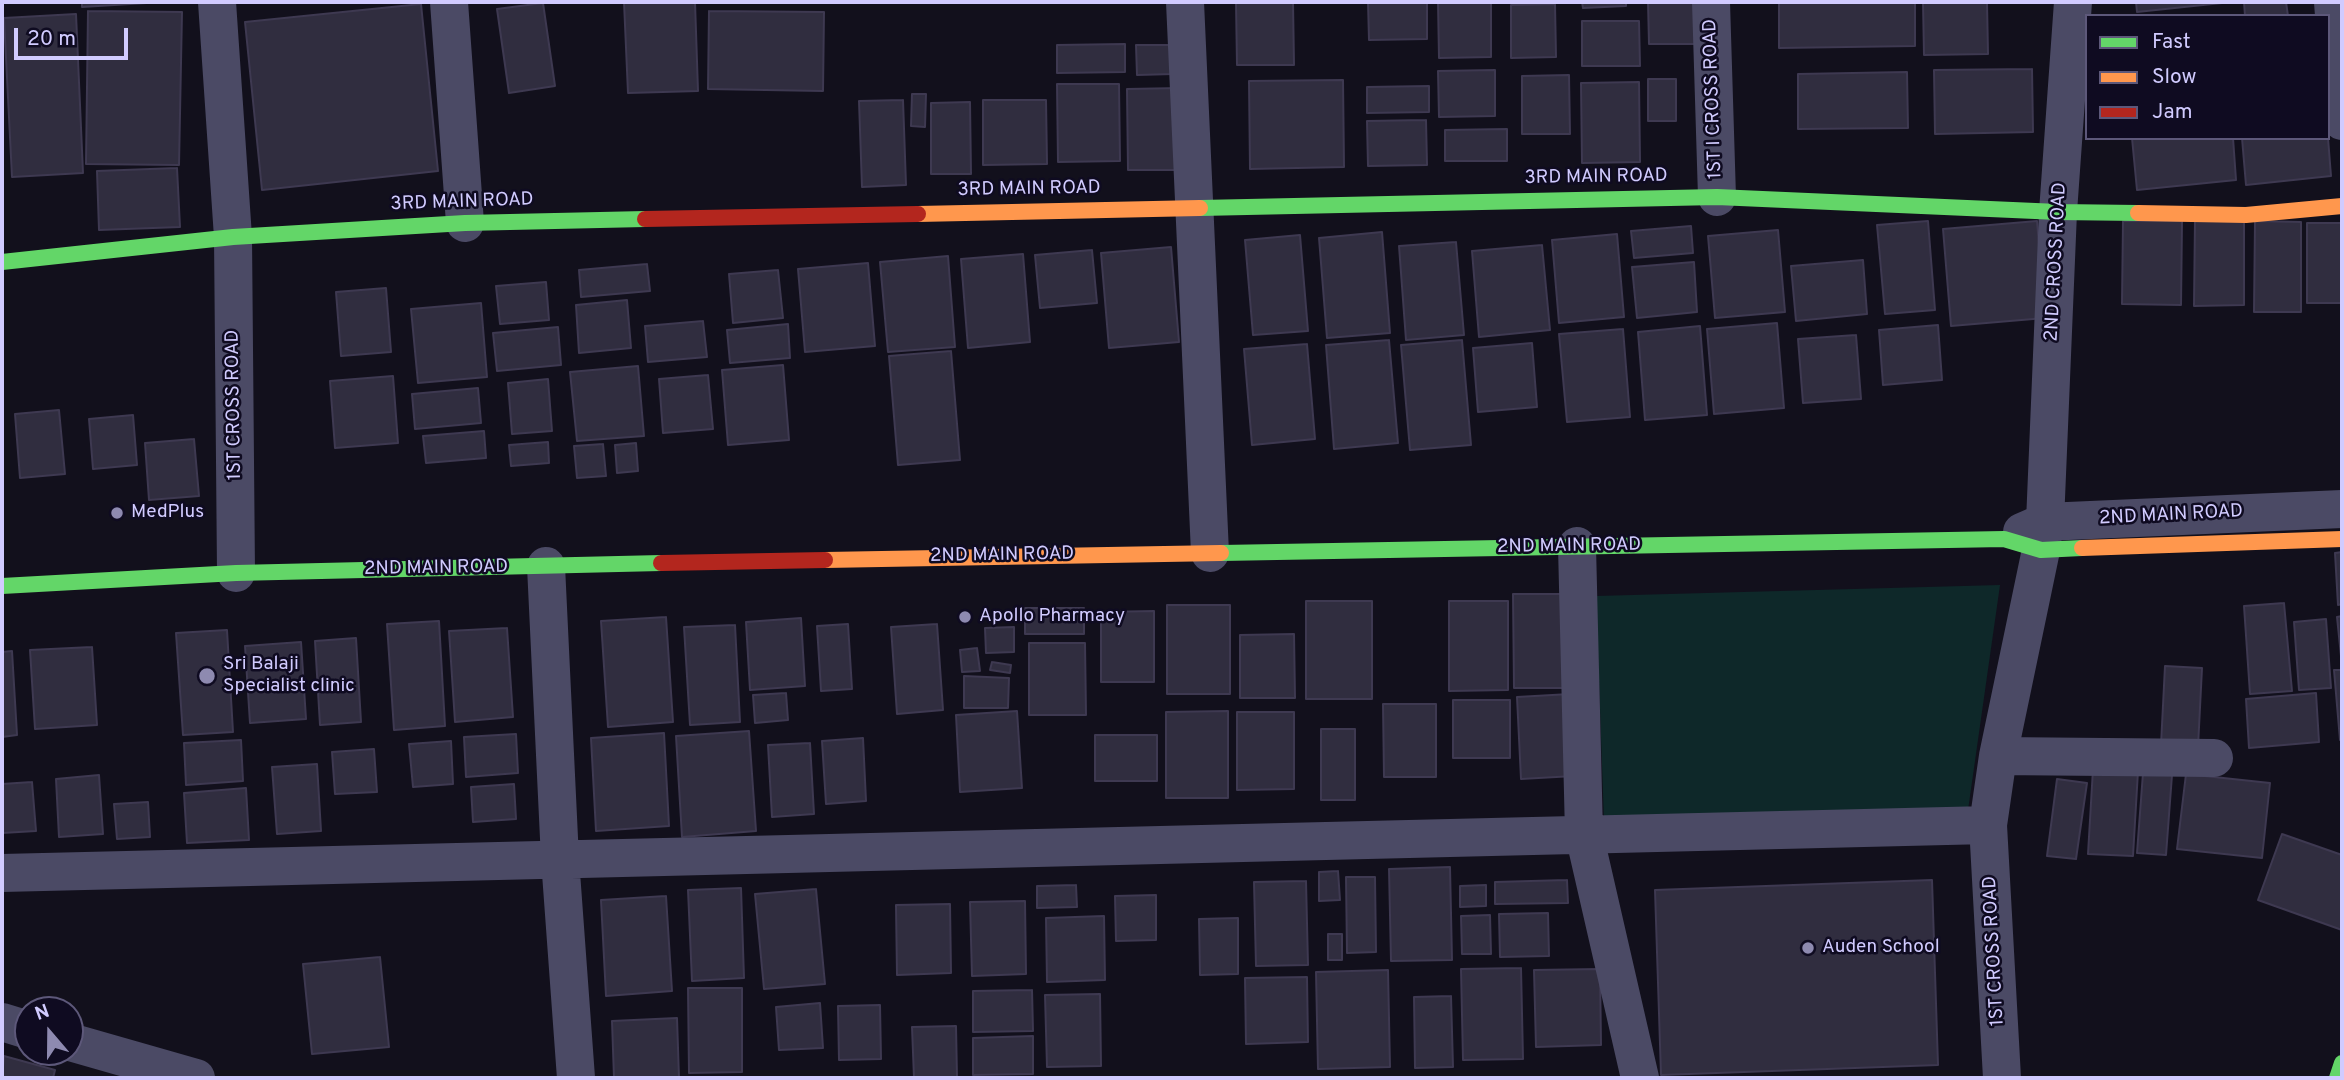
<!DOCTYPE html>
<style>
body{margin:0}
#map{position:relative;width:2344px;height:1080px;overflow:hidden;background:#12101c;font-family:Overpass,sans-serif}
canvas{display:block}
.frame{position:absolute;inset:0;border:4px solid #d1cbff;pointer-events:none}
.legend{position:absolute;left:2085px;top:14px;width:245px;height:126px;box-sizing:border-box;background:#0f0b21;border:2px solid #5d587a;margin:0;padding:9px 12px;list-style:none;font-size:21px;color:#d1cbff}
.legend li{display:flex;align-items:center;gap:14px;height:35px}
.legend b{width:35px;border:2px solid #5d587a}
.north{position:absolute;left:14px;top:996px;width:70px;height:70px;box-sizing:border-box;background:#0f0b21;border:2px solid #5d587a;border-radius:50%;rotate:340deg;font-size:19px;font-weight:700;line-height:28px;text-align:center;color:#d1cbff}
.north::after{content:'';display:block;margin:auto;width:24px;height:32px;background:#8e8ab0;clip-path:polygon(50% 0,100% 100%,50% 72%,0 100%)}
.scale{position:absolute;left:14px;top:28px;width:114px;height:32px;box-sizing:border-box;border:4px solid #d1cbff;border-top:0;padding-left:9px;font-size:21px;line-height:24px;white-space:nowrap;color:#d1cbff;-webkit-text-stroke:5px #0f0b21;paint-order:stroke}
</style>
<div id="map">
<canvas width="2344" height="1080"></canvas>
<div class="frame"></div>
<ul class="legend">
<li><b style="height:9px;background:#63d668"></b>Fast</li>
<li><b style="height:9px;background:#ff974d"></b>Slow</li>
<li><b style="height:9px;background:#b3261e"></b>Jam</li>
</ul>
<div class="north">N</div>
<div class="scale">20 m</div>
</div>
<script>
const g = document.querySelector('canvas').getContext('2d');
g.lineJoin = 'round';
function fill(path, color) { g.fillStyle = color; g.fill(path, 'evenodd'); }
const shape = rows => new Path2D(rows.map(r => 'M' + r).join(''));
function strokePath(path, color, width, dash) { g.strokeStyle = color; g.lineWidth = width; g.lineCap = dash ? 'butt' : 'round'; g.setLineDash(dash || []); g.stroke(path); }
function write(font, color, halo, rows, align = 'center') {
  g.font = font + ' Overpass,sans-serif'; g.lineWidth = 5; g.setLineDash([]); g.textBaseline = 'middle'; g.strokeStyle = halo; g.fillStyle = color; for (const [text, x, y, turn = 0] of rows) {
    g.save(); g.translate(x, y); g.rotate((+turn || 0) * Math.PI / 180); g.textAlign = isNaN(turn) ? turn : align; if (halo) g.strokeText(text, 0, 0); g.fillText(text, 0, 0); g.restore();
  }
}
fill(shape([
 [2000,585,1968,810,1604,821,1596,596]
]), '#0e2829');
const building = shape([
 [82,2,163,2,82,7,82,2],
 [624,2,695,2,698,91,628,93,624,2],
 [1236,2,1293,2,1294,65,1237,65,1236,2],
 [1368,2,1427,2,1427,39,1369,40,1368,2],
 [1438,2,1491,2,1491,57,1439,58,1438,2],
 [1582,2,1626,2,1626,6,1583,8,1582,2],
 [1648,2,1696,2,1697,44,1649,44,1648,2],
 [1779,2,1915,2,1915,46,1779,48,1779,2],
 [1923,2,1987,2,1988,54,1924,55,1923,2],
 [2136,2,2222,2,2222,3,2137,12,2136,2],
 [2244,2,2286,2,2288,16,2245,16,2244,2],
 [543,3,555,86,509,93,497,9,543,3],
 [421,4,438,171,262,190,245,22,421,4],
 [1555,4,1556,57,1511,58,1511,5,1555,4],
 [88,11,182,12,179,165,86,164,88,11],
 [709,11,824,12,823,91,708,89,709,11],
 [76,14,83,173,12,177,4,18,76,14],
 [1582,21,1639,21,1640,66,1582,66,1582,21],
 [1125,44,1125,72,1057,73,1057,45,1125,44],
 [1136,45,1173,45,1173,74,1137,75,1136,45],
 [2032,69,2033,132,1935,134,1934,70,2032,69],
 [1495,70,1495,116,1439,117,1438,71,1495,70],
 [1907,72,1908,128,1798,129,1798,74,1907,72],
 [1569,75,1570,134,1522,134,1522,76,1569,75],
 [1648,79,1676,79,1676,121,1648,121,1648,79],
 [1343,80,1344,167,1250,169,1249,81,1343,80],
 [1639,82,1640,162,1582,163,1581,83,1639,82],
 [1057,84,1119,84,1120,161,1058,162,1057,84],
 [1429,86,1429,112,1367,113,1367,87,1429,86],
 [1181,88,1181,170,1128,170,1127,89,1181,88],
 [912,94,926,94,925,127,911,126,912,94],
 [903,100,906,185,862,187,859,101,903,100],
 [983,100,1046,100,1047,164,983,165,983,100],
 [970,102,971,174,931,174,931,103,970,102],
 [1426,120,1427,165,1368,166,1367,121,1426,120],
 [1507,129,1507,161,1445,161,1445,130,1507,129],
 [2132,138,2233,138,2236,180,2137,190,2132,138],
 [2242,138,2328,138,2331,176,2246,185,2242,138],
 [177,168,180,227,99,230,97,171,177,168],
 [2195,219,2244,219,2244,305,2194,306,2195,219],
 [1928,221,1935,310,1885,314,1877,225,1928,221],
 [2037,221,2045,318,1951,326,1943,229,2037,221],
 [2123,221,2182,221,2181,305,2122,304,2123,221],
 [2255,221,2301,222,2301,312,2254,312,2255,221],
 [2307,223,2342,223,2342,303,2307,303,2307,223],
 [1691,226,1693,253,1634,258,1631,231,1691,226],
 [1778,230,1785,312,1715,318,1708,236,1778,230],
 [1382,232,1390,333,1327,338,1319,238,1382,232],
 [1617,234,1624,317,1559,323,1552,240,1617,234],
 [1300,235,1308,331,1253,335,1245,240,1300,235],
 [1456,242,1464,335,1406,340,1399,246,1456,242],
 [1542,245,1550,330,1479,337,1472,251,1542,245],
 [1171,247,1179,342,1109,348,1101,253,1171,247],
 [1092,250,1097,303,1040,308,1035,255,1092,250],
 [1023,254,1030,342,968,348,961,259,1023,254],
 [948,256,955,347,888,352,880,262,948,256],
 [1863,260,1867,314,1796,321,1791,266,1863,260],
 [1694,262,1697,312,1637,318,1632,267,1694,262],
 [868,263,875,346,805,352,798,269,868,263],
 [647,264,650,291,581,297,579,270,647,264],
 [778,270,783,318,733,323,729,274,778,270],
 [546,282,549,320,500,324,496,286,546,282],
 [386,288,391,352,341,356,336,292,386,288],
 [627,300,631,348,579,353,576,305,627,300],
 [481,303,487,377,418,383,411,309,481,303],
 [703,321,707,357,648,362,645,326,703,321],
 [1777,323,1784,408,1714,414,1707,329,1777,323],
 [788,324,790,358,730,363,727,330,788,324],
 [1938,325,1942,380,1883,385,1879,330,1938,325],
 [1700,326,1707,415,1645,420,1638,332,1700,326],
 [558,327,561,365,497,371,493,333,558,327],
 [1623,329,1630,417,1567,422,1559,334,1623,329],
 [1856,335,1861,399,1803,403,1798,339,1856,335],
 [1389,340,1398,443,1334,449,1326,345,1389,340],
 [1462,340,1471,445,1410,450,1401,345,1462,340],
 [1532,343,1537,407,1478,412,1473,348,1532,343],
 [1307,344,1315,439,1252,445,1244,349,1307,344],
 [951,351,960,460,898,465,889,356,951,351],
 [783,365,789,440,728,445,722,370,783,365],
 [638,366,644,436,577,441,570,372,638,366],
 [708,375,713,429,663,433,659,379,708,375],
 [393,376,398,443,335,448,330,381,393,376],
 [548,379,552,431,512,434,508,383,548,379],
 [478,388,481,423,415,429,412,394,478,388],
 [59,410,65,474,20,478,15,414,59,410],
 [133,415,137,465,93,469,89,419,133,415],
 [484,431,486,458,426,463,423,436,484,431],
 [194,439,199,496,149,500,145,443,194,439],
 [548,442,549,463,511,466,509,445,548,442],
 [636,443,638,471,617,473,615,445,636,443],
 [603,444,606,476,577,478,574,446,603,444],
 [2342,552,2342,604,2338,605,2335,553,2342,552],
 [1513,594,1572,594,1572,688,1514,688,1513,594],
 [1306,601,1372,601,1372,699,1306,699,1306,601],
 [1449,601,1508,601,1508,690,1449,691,1449,601],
 [2284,603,2292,691,2250,694,2244,606,2284,603],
 [1167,605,1230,605,1230,694,1167,694,1167,605],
 [1025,608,1084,608,1084,634,1025,634,1025,608],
 [1154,611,1154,682,1101,682,1101,612,1154,611],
 [2342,616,2342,666,2337,617,2342,616],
 [666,617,673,722,608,727,601,621,666,617],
 [801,618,805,686,750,690,746,622,801,618],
 [2326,619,2331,688,2299,690,2294,622,2326,619],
 [439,621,445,726,394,730,387,624,439,621],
 [848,624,852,689,821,691,817,626,848,624],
 [937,624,943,710,897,714,891,627,937,624],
 [735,625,740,722,690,725,684,627,735,625],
 [1014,627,1014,652,986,653,985,628,1014,627],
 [507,628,513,717,455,722,449,631,507,628],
 [227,630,233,732,183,735,176,633,227,630],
 [1294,634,1295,698,1240,698,1240,635,1294,634],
 [356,638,361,722,320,725,315,641,356,638],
 [301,642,306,719,250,723,245,646,301,642],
 [1029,643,1085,643,1086,715,1029,715,1029,643],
 [92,647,97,725,35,729,30,650,92,647],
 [977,648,980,671,962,672,960,650,977,648],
 [12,651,17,735,2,737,2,652,12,651],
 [992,662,1011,665,1010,673,990,670,992,662],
 [2165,666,2202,668,2198,747,2161,745,2165,666],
 [2334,670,2342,670,2342,740,2340,740,2334,670],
 [964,676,1009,678,1008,708,964,708,964,676],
 [786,693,788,720,755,723,753,695,786,693],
 [2316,693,2319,742,2249,748,2246,699,2316,693],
 [1570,694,1574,776,1521,779,1517,697,1570,694],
 [1453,700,1510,700,1510,758,1453,758,1453,700],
 [1383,704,1436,704,1436,777,1384,777,1383,704],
 [1017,711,1022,788,960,792,956,715,1017,711],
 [1228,711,1228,798,1166,798,1166,712,1228,711],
 [1237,712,1294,712,1294,789,1237,790,1237,712],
 [1321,729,1355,729,1355,800,1321,800,1321,729],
 [749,731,756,831,682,837,676,736,749,731],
 [664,733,669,826,596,831,591,738,664,733],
 [516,734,518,773,466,777,464,737,516,734],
 [1095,735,1157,735,1157,781,1095,781,1095,735],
 [863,738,866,801,826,804,822,741,863,738],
 [241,740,243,781,186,785,184,743,241,740],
 [451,741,453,784,413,787,409,744,451,741],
 [810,743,814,814,772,817,768,745,810,743],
 [374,749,377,792,335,794,332,752,374,749],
 [317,764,321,831,277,834,272,767,317,764],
 [2093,769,2138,771,2133,856,2088,854,2093,769],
 [2143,773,2172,775,2166,855,2137,853,2143,773],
 [2186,774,2270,783,2262,858,2177,849,2186,774],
 [99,775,103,834,59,837,56,779,99,775],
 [2057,779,2087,783,2076,859,2047,856,2057,779],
 [32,782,36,831,2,833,2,784,32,782],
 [514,784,516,819,473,822,471,787,514,784],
 [246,788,249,840,187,843,184,793,246,788],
 [148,802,150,837,117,839,114,804,148,802],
 [2282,834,2342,855,2342,930,2258,900,2282,834],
 [1450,867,1452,960,1391,961,1389,869,1450,867],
 [1338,871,1340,900,1319,901,1319,872,1338,871],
 [1346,877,1375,877,1376,952,1347,953,1346,877],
 [1567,880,1568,903,1495,904,1495,882,1567,880],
 [1932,880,1938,1065,1661,1075,1655,890,1932,880],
 [1306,881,1308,965,1256,966,1254,882,1306,881],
 [1076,885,1077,907,1037,908,1037,886,1076,885],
 [1486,885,1486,906,1460,907,1460,886,1486,885],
 [741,888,744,978,692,981,688,890,741,888],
 [816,889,825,984,764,989,755,894,816,889],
 [1156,895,1156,940,1116,941,1115,896,1156,895],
 [666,896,672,991,606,996,601,900,666,896],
 [1025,901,1026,974,972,976,970,902,1025,901],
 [950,904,951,973,897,975,896,905,950,904],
 [1548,913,1549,956,1500,957,1499,914,1548,913],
 [1490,915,1491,954,1462,954,1461,916,1490,915],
 [1104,916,1105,980,1047,982,1046,918,1104,916],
 [1238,918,1238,974,1200,975,1199,919,1238,918],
 [1328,934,1342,934,1342,960,1328,960,1328,934],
 [380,957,389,1047,312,1054,303,964,380,957],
 [1521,968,1523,1059,1463,1060,1461,969,1521,968],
 [1600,969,1601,1045,1536,1047,1534,970,1600,969],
 [1388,970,1390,1067,1318,1069,1316,972,1388,970],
 [1307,977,1308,1042,1246,1044,1245,978,1307,977],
 [688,988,742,988,742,1072,689,1073,688,988],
 [1032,990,1033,1031,973,1032,973,991,1032,990],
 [1100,994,1101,1066,1047,1067,1045,995,1100,994],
 [1451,996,1453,1067,1415,1068,1414,997,1451,996],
 [820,1003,823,1048,779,1050,776,1007,820,1003],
 [880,1005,881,1059,839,1060,838,1006,880,1005],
 [677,1018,679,1078,614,1078,612,1021,677,1018],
 [956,1026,957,1078,914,1078,912,1027,956,1026],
 [1033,1036,1033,1074,973,1075,973,1038,1033,1036],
 [4,1056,55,1070,53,1078,2,1078,4,1056]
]);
fill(building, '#302d3f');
strokePath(building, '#3e3951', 2);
strokePath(shape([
 [217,2,233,237,236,573],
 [449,2,465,223],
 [1185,2,1210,553],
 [1711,2,1717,197],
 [2333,2,2342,121],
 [2022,532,2045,522,2342,509],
 [1577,546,1584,834,1640,1078],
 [546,566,560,859,576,1078],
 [1998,756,2214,758],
 [2,873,1988,825],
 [2,1022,28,1030],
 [70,1042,196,1078],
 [2002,1078,1988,825,1998,756,2041,550,2045,522,2058,212,2073,2]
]), '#4b4a65', 38);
strokePath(shape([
 [1200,208,1717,197,2058,212,2138,213],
 [2,262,233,237,465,223,645,219],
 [1221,553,2004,539,2041,550,2082,548],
 [2,586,236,573,661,563],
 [2337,1078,2342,1063]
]), '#63d668', 16);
strokePath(shape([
 [2138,213,2246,215,2342,206],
 [918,214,1200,208],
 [2082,548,2342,539],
 [825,560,1221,553]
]), '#ff974d', 16);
strokePath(shape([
 [645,219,918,214],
 [661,563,825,560]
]), '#b3261e', 16);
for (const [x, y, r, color] of [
 [117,513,7,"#8e8ab0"],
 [965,617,7,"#8e8ab0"],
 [207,676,9,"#8e8ab0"],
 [1808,948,7,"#8e8ab0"]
]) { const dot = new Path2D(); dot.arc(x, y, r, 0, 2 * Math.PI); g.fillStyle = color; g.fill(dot); strokePath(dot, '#0f0b21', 2.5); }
write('19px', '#d1cbff', '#0f0b21', [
 ["1ST I CROSS ROAD",1714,99,-92],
 ["3RD MAIN ROAD",1596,178,-1],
 ["3RD MAIN ROAD",1029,190,-1],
 ["3RD MAIN ROAD",462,203,-2],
 ["2ND CROSS ROAD",2057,262,-87],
 ["1ST CROSS ROAD",235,405,-91],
 ["2ND MAIN ROAD",2171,516,-3],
 ["2ND MAIN ROAD",1569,547,-1],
 ["2ND MAIN ROAD",1002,556,-1],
 ["2ND MAIN ROAD",436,569,-1],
 ["1ST CROSS ROAD",1995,951,-93]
]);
write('19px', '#d1cbff', '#0f0b21', [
 ["MedPlus",131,513],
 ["Apollo Pharmacy",979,617],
 ["Sri Balaji",223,665],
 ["Specialist clinic",223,687],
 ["Auden School",1822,948]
], 'left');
</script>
